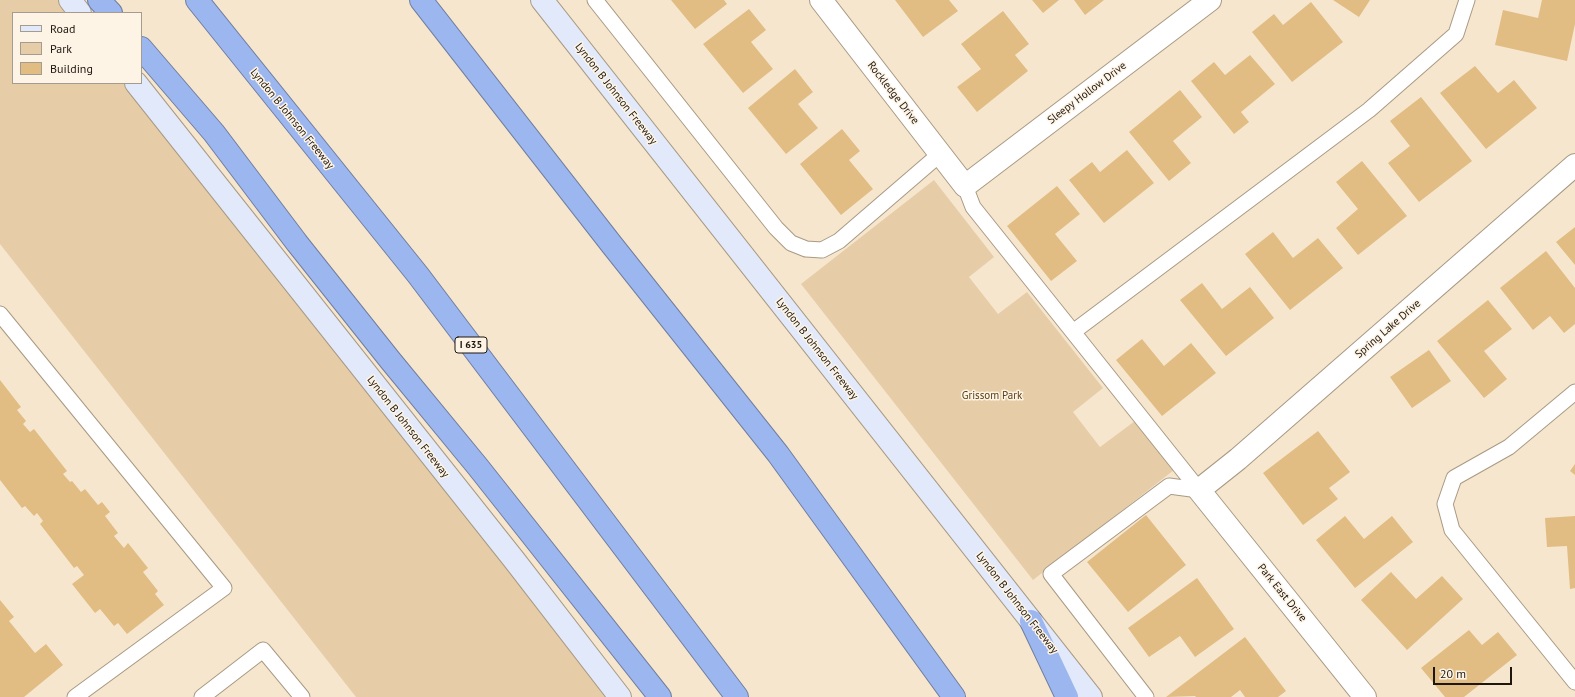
<!DOCTYPE html>
<style>
body{margin:0}
#map{position:relative;width:1575px;height:697px;overflow:hidden;background:#f6e6ce;font-family:"PT Sans",sans-serif}
canvas{display:block}
.legend{position:absolute;left:12px;top:12px;width:130px;height:72px;box-sizing:border-box;background:#fef4e6;border:1px solid #a49c90;margin:0;padding:5px 7px;list-style:none;font-size:12px;color:#1d170e}
.legend li{display:flex;align-items:center;gap:8px;height:20px}
.legend b{width:20px;border:1px solid #a49c90}
.scale{position:absolute;left:1433px;top:667px;width:79px;height:18px;box-sizing:border-box;border:2px solid #1d170e;border-top:0;padding-left:5px;font-size:12px;line-height:14px;white-space:nowrap;color:#1d170e;-webkit-text-stroke:3px #fef4e6;paint-order:stroke}
</style>
<div id="map">
<canvas width="1575" height="697"></canvas>
<ul class="legend">
<li><b style="height:5px;background:#e1e9fa"></b>Road</li>
<li><b style="height:11px;background:#e6cda7"></b>Park</li>
<li><b style="height:11px;background:#e1bd84"></b>Building</li>
</ul>
<div class="scale">20 m</div>
</div>
<script>
const g = document.querySelector('canvas').getContext('2d');
g.lineJoin = 'round';
function fill(path, color) { g.fillStyle = color; g.fill(path, 'evenodd'); }
const shape = rows => new Path2D(rows.map(r => 'M' + r).join(''));
function strokePath(path, color, width, dash) { g.strokeStyle = color; g.lineWidth = width; g.lineCap = dash ? 'butt' : 'round'; g.setLineDash(dash || []); g.stroke(path); }
function write(font, color, halo, rows, align = 'center') {
  g.font = font + ' "PT Sans",sans-serif'; g.lineWidth = 3; g.setLineDash([]); g.textBaseline = 'middle'; g.strokeStyle = halo; g.fillStyle = color; for (const [text, x, y, turn = 0] of rows) {
    g.save(); g.translate(x, y); g.rotate((+turn || 0) * Math.PI / 180); g.textAlign = isNaN(turn) ? turn : align; if (halo) g.strokeText(text, 0, 0); g.fillText(text, 0, 0); g.restore();
  }
}
fill(shape([
 [0,0,74,0,84,13,13,13,13,83,140,83,624,697,356,697,0,244],
 [934,180,994,257,969,277,998,314,1027,292,1103,388,1073,412,1100,447,1135,421,1174,470,1033,580,801,284]
]), '#e6cda7');
fill(shape([
 [671,0,724,0,727,4,695,29],
 [895,0,949,0,958,11,923,37],
 [1032,0,1059,0,1043,13],
 [1074,0,1104,0,1085,15],
 [1333,0,1370,0,1359,17],
 [1542,0,1575,0,1575,24,1567,61,1495,45,1503,10,1538,18],
 [1311,2,1343,42,1292,82,1252,32,1274,14,1283,25],
 [749,9,766,30,751,42,773,69,743,93,703,44],
 [1003,11,1029,44,1015,55,1028,71,977,112,957,87,981,69,961,44],
 [1250,55,1275,84,1241,112,1249,122,1234,134,1191,81,1214,62,1225,75],
 [1475,66,1498,93,1514,80,1537,108,1486,149,1440,93],
 [795,69,813,92,798,104,818,128,786,154,748,108],
 [1180,90,1202,117,1173,141,1191,163,1169,181,1129,132],
 [1421,97,1472,161,1419,202,1388,163,1410,146,1390,121],
 [842,129,860,151,849,160,873,189,841,215,800,164],
 [1127,150,1154,183,1104,223,1069,180,1092,162,1100,172],
 [1362,161,1407,216,1358,255,1336,228,1358,209,1336,182],
 [1057,186,1080,214,1055,234,1077,261,1051,281,1007,226],
 [1575,227,1575,265,1556,242],
 [1273,232,1293,258,1318,238,1343,268,1290,310,1245,254],
 [1546,251,1575,288,1575,324,1564,333,1550,316,1533,330,1500,288],
 [1202,283,1222,309,1250,287,1274,318,1226,356,1180,300],
 [1488,300,1512,329,1484,351,1507,379,1484,398,1437,341],
 [1142,339,1164,366,1191,343,1216,373,1162,416,1116,360],
 [1429,350,1451,381,1412,408,1390,377],
 [0,380,21,407,17,410,26,421,23,424,30,432,34,429,67,471,63,474,70,482,72,481,81,492,85,489,98,505,102,502,110,512,105,516,118,533,114,536,124,548,128,543,148,568,143,572,158,591,155,594,164,605,127,634,118,623,114,626,100,609,95,613,72,584,84,575,77,566,74,568,40,524,43,521,37,513,34,516,25,506,22,508,0,480],
 [1318,431,1350,472,1329,488,1338,499,1303,525,1263,473],
 [1575,464,1575,475,1570,471],
 [1146,515,1186,565,1128,612,1087,562],
 [1345,516,1364,539,1392,516,1413,542,1355,588,1316,540],
 [1575,516,1575,588,1570,589,1567,546,1547,547,1545,518],
 [1391,572,1416,599,1442,576,1463,599,1407,650,1361,600],
 [1197,578,1234,629,1195,657,1180,636,1149,657,1128,628],
 [0,600,14,617,9,621,35,653,46,644,63,665,24,697,0,697],
 [1469,630,1482,645,1498,632,1517,655,1464,697,1445,697,1421,668],
 [1245,637,1286,691,1278,697,1245,697,1240,690,1231,697,1196,697,1195,696,1166,697]
]), '#e1bd84');
const lane = shape([
 [595,0,776,228,791,243,806,249,822,250,839,241,940,154],
 [965,186,973,207,1073,332,1369,110,1456,34,1467,0],
 [0,314,224,588,75,697],
 [1073,332,1199,490],
 [1575,392,1509,447,1454,478,1445,504,1452,530,1575,682],
 [202,697,263,650,302,697],
 [1146,697,1051,574,1169,486,1199,490]
]);
const street = shape([
 [821,0,965,186,1210,0],
 [1365,697,1199,490,1238,459,1575,165]
]);
const secondary = shape([
 [70,0,80,13],
 [542,0,1091,697],
 [136,83,515,561,620,697]
]);
const highway = shape([
 [99,0,111,13],
 [197,0,418,275,737,697],
 [421,0,612,245,778,454,954,697],
 [141,48,214,133,297,243,390,360,478,467,660,697],
 [1031,621,1067,697]
]);
strokePath(lane, '#a99a84', 17);
strokePath(street, '#a99a84', 24);
strokePath(secondary, '#a99a84', 24);
strokePath(highway, '#707ea0', 24);
strokePath(lane, '#fff', 15);
strokePath(street, '#fff', 22);
strokePath(secondary, '#e1e9fa', 22);
strokePath(highway, '#9cb6ef', 22);
for (const [x, y, w] of [
 [471,345,32]
]) { const box = new Path2D(); box.roundRect(x - w / 2, y - 8, w, 16, 3); g.fillStyle = '#fef4e6'; g.fill(box); strokePath(box, '#1d170e', 1); }
write('bold 10px', '#1d170e', null, [
 ["I 635",471,345]
]);
write('11px', '#1d170e', '#fef4e6', [
 ["Rockledge Drive",893,93,52],
 ["Sleepy Hollow Drive",1087,93,-37],
 ["Lyndon B Johnson Freeway",616,94,52],
 ["Lyndon B Johnson Freeway",292,119,51],
 ["Spring Lake Drive",1388,329,-41],
 ["Lyndon B Johnson Freeway",817,349,52],
 ["Lyndon B Johnson Freeway",408,427,52],
 ["Park East Drive",1282,593,51],
 ["Lyndon B Johnson Freeway",1017,603,52]
]);
write('11px', '#573e11', '#fef4e6', [
 ["Grissom Park",992,396]
]);
</script>
